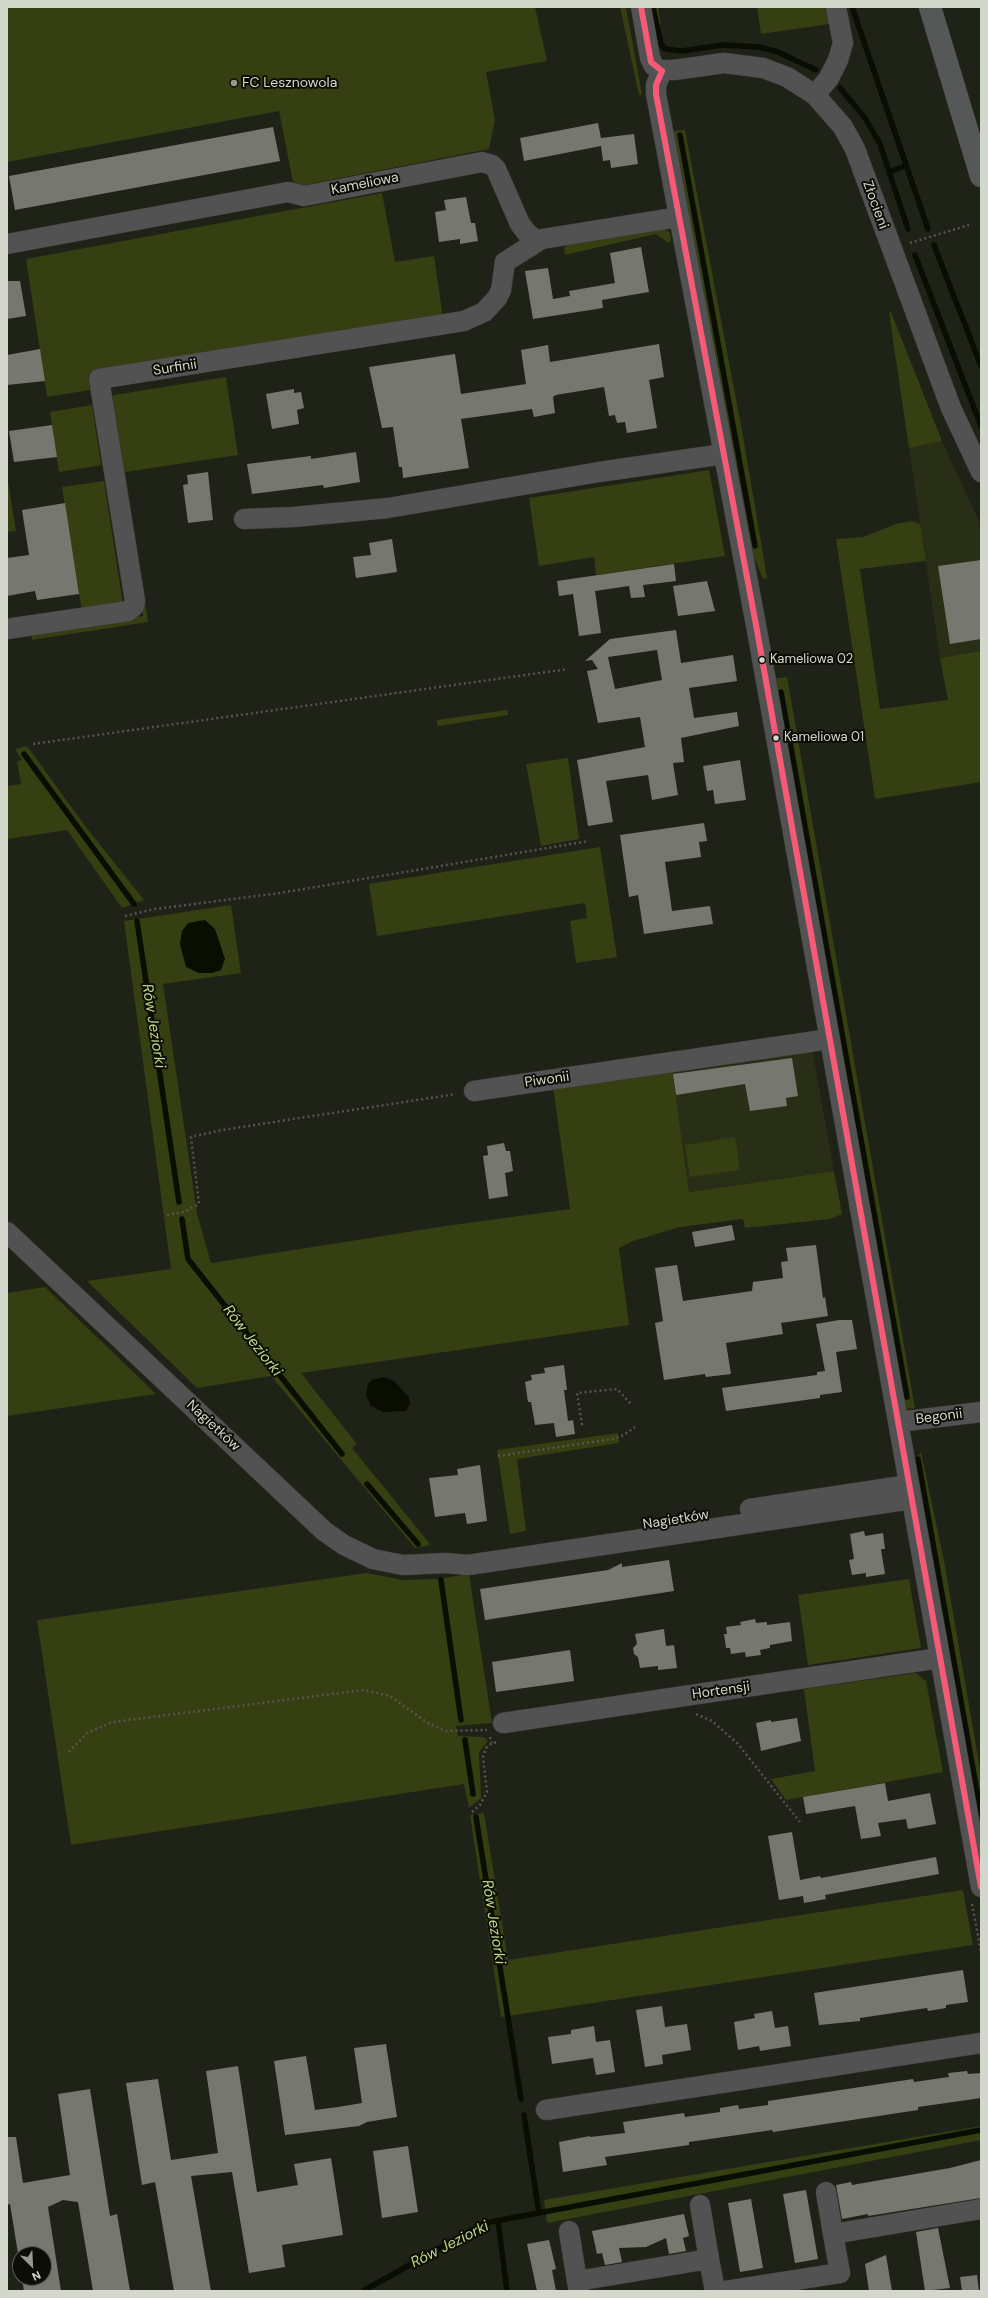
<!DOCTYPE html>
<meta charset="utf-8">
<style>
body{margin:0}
#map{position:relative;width:988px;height:2298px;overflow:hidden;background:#1f2217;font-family:"DM Sans",sans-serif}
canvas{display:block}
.frame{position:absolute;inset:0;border:8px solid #d4d8cc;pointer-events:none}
.north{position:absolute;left:12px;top:2246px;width:40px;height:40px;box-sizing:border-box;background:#0c0e06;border:1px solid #5c5f55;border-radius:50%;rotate:156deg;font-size:11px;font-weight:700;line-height:16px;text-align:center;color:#d4d8cc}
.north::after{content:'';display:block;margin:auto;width:14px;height:18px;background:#95988d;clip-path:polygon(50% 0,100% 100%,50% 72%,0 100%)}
</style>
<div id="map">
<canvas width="988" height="2298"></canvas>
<div class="frame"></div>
<div class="north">N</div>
</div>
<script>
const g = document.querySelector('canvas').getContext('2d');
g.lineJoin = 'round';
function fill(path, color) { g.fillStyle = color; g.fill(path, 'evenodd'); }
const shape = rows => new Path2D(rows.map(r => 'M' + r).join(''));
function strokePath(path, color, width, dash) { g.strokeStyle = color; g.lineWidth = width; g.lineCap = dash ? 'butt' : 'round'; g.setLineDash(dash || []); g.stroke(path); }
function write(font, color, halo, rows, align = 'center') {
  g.font = font + ' "DM Sans",sans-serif'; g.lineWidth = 4; g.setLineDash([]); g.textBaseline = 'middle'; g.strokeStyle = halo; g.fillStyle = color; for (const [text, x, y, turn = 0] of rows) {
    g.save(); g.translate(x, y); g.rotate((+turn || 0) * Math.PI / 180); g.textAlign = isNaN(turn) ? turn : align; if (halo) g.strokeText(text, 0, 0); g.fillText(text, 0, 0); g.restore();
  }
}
fill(shape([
 [942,441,981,526,981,651,940,658,909,448],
 [812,1049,834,1171,689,1192,672,1069]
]), '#292e16');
fill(shape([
 [7,7,535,7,547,61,486,72,495,120,489,149,294,187,279,111,7,162],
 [620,7,626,7,642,94,639,95],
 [650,7,658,7,661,25,653,26],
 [757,7,825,7,829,24,761,34],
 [685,130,743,436,767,578,763,579,753,555,673,131],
 [382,193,395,262,434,256,442,311,440,320,88,375,90,390,47,397,26,259],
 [663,228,670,233,671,242,667,242,656,234,565,255,564,248,568,242],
 [891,312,942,441,909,448,889,313],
 [226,377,238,455,125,472,148,622,32,640,31,633,143,616,111,398,114,395],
 [92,405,101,465,59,472,50,412],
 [709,470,725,556,596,575,594,557,539,566,529,498],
 [7,475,16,531,7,532],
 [104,481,123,604,82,612,62,487],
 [912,521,920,524,926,561,860,569,880,709,948,700,940,658,981,651,981,782,875,799,836,539,863,537,896,524],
 [787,677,915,1408,905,1409,776,678],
 [507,710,508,715,439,726,437,724,437,720],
 [27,746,86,827,144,900,122,908,67,830,7,839,7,786,21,784,17,761,22,760,15,749],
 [568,758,579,839,541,846,526,764],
 [600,847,617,957,576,963,570,921,587,918,585,903,377,936,369,884],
 [231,905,241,973,163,984,197,1213,211,1263,446,1226,570,1209,553,1086,672,1069,689,1192,834,1171,842,1214,830,1219,745,1228,743,1219,680,1227,633,1241,619,1248,629,1325,301,1373,357,1444,352,1448,431,1545,415,1548,271,1376,197,1388,87,1281,171,1269,124,921],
 [735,1137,740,1170,690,1177,685,1145],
 [45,1287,156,1394,7,1416,7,1293],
 [618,1433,619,1443,517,1459,526,1531,510,1534,497,1450],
 [921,1452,945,1566,981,1775,981,1822,916,1459],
 [367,1573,403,1580,437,1579,469,1574,492,1723,456,1726,458,1736,484,1737,488,1741,479,1752,481,1798,469,1808,464,1784,71,1845,37,1620],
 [909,1579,921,1648,808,1665,798,1595],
 [916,1673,926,1681,943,1772,786,1800,771,1779,815,1771,804,1689],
 [484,1813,508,1960,963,1890,973,1945,501,2017,470,1815],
 [981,2126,981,2140,547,2223,544,2200]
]), '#353f11');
fill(shape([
 [205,920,215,929,225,959,221,970,212,973,199,973,186,967,180,944,182,931,188,923],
 [384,1377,394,1381,409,1397,410,1404,406,1411,383,1412,371,1406,366,1395,368,1384,372,1380]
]), '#090d02');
strokePath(shape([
 [653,7,661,44,665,49,682,51,722,45,759,47,778,52,816,70],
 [852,7,928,229],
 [840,88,865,118,880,144,908,229],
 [680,135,755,546],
 [889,172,905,166],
 [934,245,981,366],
 [915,255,981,426],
 [781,692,907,1397],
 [24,754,134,904],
 [137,921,179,1202],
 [182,1219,188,1259,342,1454],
 [918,1459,981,1814],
 [367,1484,418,1544],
 [441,1580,461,1720],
 [465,1740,473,1794],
 [476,1817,521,2099],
 [524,2115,539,2213],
 [498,2221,507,2291],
 [363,2291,485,2223,981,2130]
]), '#090d02', 5.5);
fill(shape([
 [598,123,601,138,634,134,638,164,611,168,610,160,603,161,601,146,524,161,520,138],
 [273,127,280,161,15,210,9,176],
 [466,197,471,223,475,223,478,241,460,244,460,239,439,242,435,212,446,210,444,200],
 [641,247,649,292,602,300,603,308,533,319,525,271,548,268,553,299,570,296,569,291,615,283,610,253],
 [7,281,20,281,26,316,7,319],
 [659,344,664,377,649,380,657,428,627,433,625,422,617,423,615,415,609,416,604,387,556,395,553,397,555,413,534,417,532,409,461,419,469,468,403,478,402,467,399,467,393,427,382,428,369,367,455,354,461,394,526,384,521,350,548,345,550,362],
 [40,349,45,381,7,385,7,355],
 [294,389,294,393,301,392,304,408,297,410,299,424,272,429,266,394],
 [52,425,57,457,14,462,9,431],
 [356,452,360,482,324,488,323,485,252,494,247,464,311,456,311,459],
 [208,472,213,520,188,523,183,485,188,484,187,475],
 [65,503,79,594,37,600,35,591,7,596,7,558,29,555,22,510],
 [392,539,397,572,356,578,353,557,371,555,369,543],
 [981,560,981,639,950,644,938,566],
 [674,564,676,581,643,585,645,597,631,598,629,586,595,591,601,633,579,636,573,594,559,596,557,581],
 [707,581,715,611,678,616,673,586],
 [676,630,681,663,733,655,737,681,689,688,694,718,737,712,739,726,681,738,684,762,673,763,678,795,652,800,648,775,606,781,613,822,588,826,577,760,645,747,640,717,598,723,587,671,598,669,592,660,585,661,610,639],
 [657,650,662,680,615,689,608,657],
 [740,760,746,800,715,804,713,790,707,791,703,766],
 [704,823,707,841,699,842,701,857,665,862,672,911,710,906,713,924,644,934,638,895,629,897,620,835],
 [792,1058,798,1096,786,1098,787,1106,750,1111,745,1084,676,1095,673,1074],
 [504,1143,506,1151,510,1151,513,1171,505,1173,508,1196,489,1199,483,1156,488,1155,487,1146],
 [732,1225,735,1240,695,1247,692,1232],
 [816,1245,823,1298,825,1297,828,1316,781,1323,783,1334,726,1343,731,1374,706,1377,705,1374,664,1380,655,1323,663,1321,655,1268,677,1265,683,1301,752,1291,753,1282,783,1278,781,1262,788,1261,786,1248],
 [839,1320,852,1320,857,1349,836,1352,842,1392,820,1395,820,1398,726,1411,722,1388,817,1375,817,1372,825,1371,816,1324],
 [564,1365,567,1390,564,1390,568,1421,573,1420,575,1434,556,1437,554,1423,535,1425,531,1402,528,1402,525,1382,532,1380,531,1375,545,1373,544,1368],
 [480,1465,487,1521,467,1524,465,1513,435,1517,429,1478,458,1475,457,1469],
 [864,1531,865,1536,883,1533,885,1549,881,1549,885,1574,866,1577,866,1573,852,1575,849,1560,854,1559,850,1534],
 [669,1560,674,1591,485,1620,480,1589,608,1570,622,1563,622,1567],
 [755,1619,756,1623,767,1622,767,1625,790,1622,792,1641,770,1645,770,1648,760,1650,761,1655,746,1657,745,1652,731,1654,730,1648,726,1648,724,1634,727,1634,726,1627,741,1625,740,1622],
 [664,1629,666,1646,674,1645,677,1668,658,1670,658,1666,640,1668,638,1657,634,1654,633,1648,637,1644,635,1634],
 [570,1650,574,1681,496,1692,492,1662],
 [797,1718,801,1741,761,1751,756,1723,771,1720,771,1722],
 [885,1783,888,1801,930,1793,936,1824,908,1829,906,1819,878,1823,881,1836,861,1839,855,1806,806,1814,803,1797],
 [792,1832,800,1880,820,1876,821,1878,936,1857,939,1874,825,1895,826,1899,804,1903,803,1896,779,1900,768,1836],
 [963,1970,968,2002,946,2005,946,2008,928,2011,927,2008,860,2018,860,2021,819,2025,814,1993],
 [662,2006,665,2027,687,2024,691,2050,662,2055,663,2064,645,2067,636,2010],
 [772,2011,775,2028,788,2026,791,2046,760,2051,759,2046,738,2050,734,2022,755,2018,754,2014],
 [594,2026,596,2042,610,2040,615,2072,596,2075,593,2058,552,2064,548,2037,571,2034,571,2030],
 [386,2044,397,2117,367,2122,359,2126,285,2135,274,2061,306,2056,315,2110,338,2107,362,2103,354,2048],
 [238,2066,257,2192,298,2185,294,2164,331,2158,343,2235,282,2245,285,2267,249,2273,232,2172,191,2176,211,2291,174,2291,155,2182,142,2185,126,2083,158,2079,171,2160,218,2153,206,2071],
 [967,2071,968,2074,981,2073,981,2098,918,2107,918,2110,773,2132,772,2130,689,2142,689,2145,605,2157,607,2165,563,2172,559,2142,590,2136,590,2137,625,2133,623,2122,684,2113,685,2117,720,2112,720,2108,738,2105,739,2109,768,2105,768,2101,913,2079,914,2082,949,2077,948,2073],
 [90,2089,110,2216,117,2214,130,2291,93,2291,78,2202,63,2200,48,2207,61,2291,24,2291,22,2278,44,2278,44,2254,20,2254,20,2266,10,2204,7,2205,7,2137,16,2137,23,2183,70,2175,58,2094],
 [408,2146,418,2212,382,2218,373,2151],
 [981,2160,981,2198,868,2216,868,2214,842,2219,836,2185,851,2182,852,2185,950,2168],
 [806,2190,818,2259,795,2263,783,2194],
 [751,2199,763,2268,740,2272,728,2203],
 [684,2214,689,2236,683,2238,686,2251,669,2254,666,2238,646,2247,619,2248,622,2262,605,2265,602,2253,597,2254,592,2231],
 [938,2228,950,2288,925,2291,916,2232],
 [549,2240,556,2269,552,2270,556,2291,537,2291,527,2244],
 [886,2255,892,2291,869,2291,865,2264],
 [977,2275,979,2291,962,2291,960,2277]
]), '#76786f');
const minor = shape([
 [641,7,650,58,654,66,660,70,674,70,724,63,763,68,787,77,815,95,843,127,855,149,951,408,981,472],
 [662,71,656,85,656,94,756,625,981,1887],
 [815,95,829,78,838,60,843,43,836,7],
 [7,244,288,192,304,196,482,162,492,165,496,169,520,224,527,233,536,240,679,217],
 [244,519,294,517,388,508,599,472,724,454],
 [7,629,128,611,134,606,135,601,99,379,464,321,484,312,497,298,501,290,505,262,540,240],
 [474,1091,830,1039],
 [7,1232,324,1531,344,1545,373,1559,403,1565,446,1563,468,1565,912,1499],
 [898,1422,981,1412],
 [750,1509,909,1485],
 [503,1723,940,1658],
 [546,2110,981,2043],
 [826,2192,833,2234],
 [700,2205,709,2259],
 [569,2231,577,2281],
 [579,2291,577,2281,709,2259,715,2291],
 [725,2291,840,2273,833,2234,981,2209]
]);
const highway = shape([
 [930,7,981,176]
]);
strokePath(minor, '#3b3e35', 21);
strokePath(highway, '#3b3e35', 23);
strokePath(shape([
 [910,243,969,225],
 [33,744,568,669],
 [125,916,155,909,280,893,589,841],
 [167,1215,184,1212,199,1204,191,1137,222,1130,456,1094],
 [582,1425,577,1393,617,1389,632,1405],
 [498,1456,613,1439,624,1435,635,1427],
 [696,1714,712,1721,737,1743,800,1822],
 [490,1737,492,1743],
 [69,1752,87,1733,113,1722,364,1690,390,1696,428,1723,445,1731,487,1730],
 [472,1812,480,1805,487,1792,483,1757,486,1748,492,1743,499,1742],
 [972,1904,981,1952]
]), '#555553', 2.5, [2, 3]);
strokePath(minor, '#525253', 20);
strokePath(highway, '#565857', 22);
strokePath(shape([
 [641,7,651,62,662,71],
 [662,71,656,85,656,94,756,625,981,1887]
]), '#f75a77', 6);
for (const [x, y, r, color] of [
 [234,83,4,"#95988d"],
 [762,660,3.5,"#d4d8cc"],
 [776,738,3.5,"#d4d8cc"]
]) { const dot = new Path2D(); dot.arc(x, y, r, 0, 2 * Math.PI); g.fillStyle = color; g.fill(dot); strokePath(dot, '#0c0e06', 1.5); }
write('13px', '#d4d8cc', '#0c0e06', [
 ["Kameliowa 02",770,660],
 ["Kameliowa 01",784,738]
], 'left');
write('14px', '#d4d8cc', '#0c0e06', [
 ["FC Lesznowola",242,83]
], 'left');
write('14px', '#d4d8cc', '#0c0e06', [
 ["Kameliowa",365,184,-11],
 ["Złocieni",875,205,70],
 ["Surfinii",175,368,-9],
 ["Piwonii",547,1080,-8],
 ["Begonii",939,1417,-7],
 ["Nagietków",213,1426,43],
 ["Nagietków",676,1520,-9],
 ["Hortensji",721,1691,-8]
]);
write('italic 15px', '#c4d888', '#0c0e06', [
 ["Rów Jeziorki",153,1026,81],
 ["Rów Jeziorki",252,1341,52],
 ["Rów Jeziorki",493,1922,81],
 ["Rów Jeziorki",450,2245,-27]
]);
</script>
